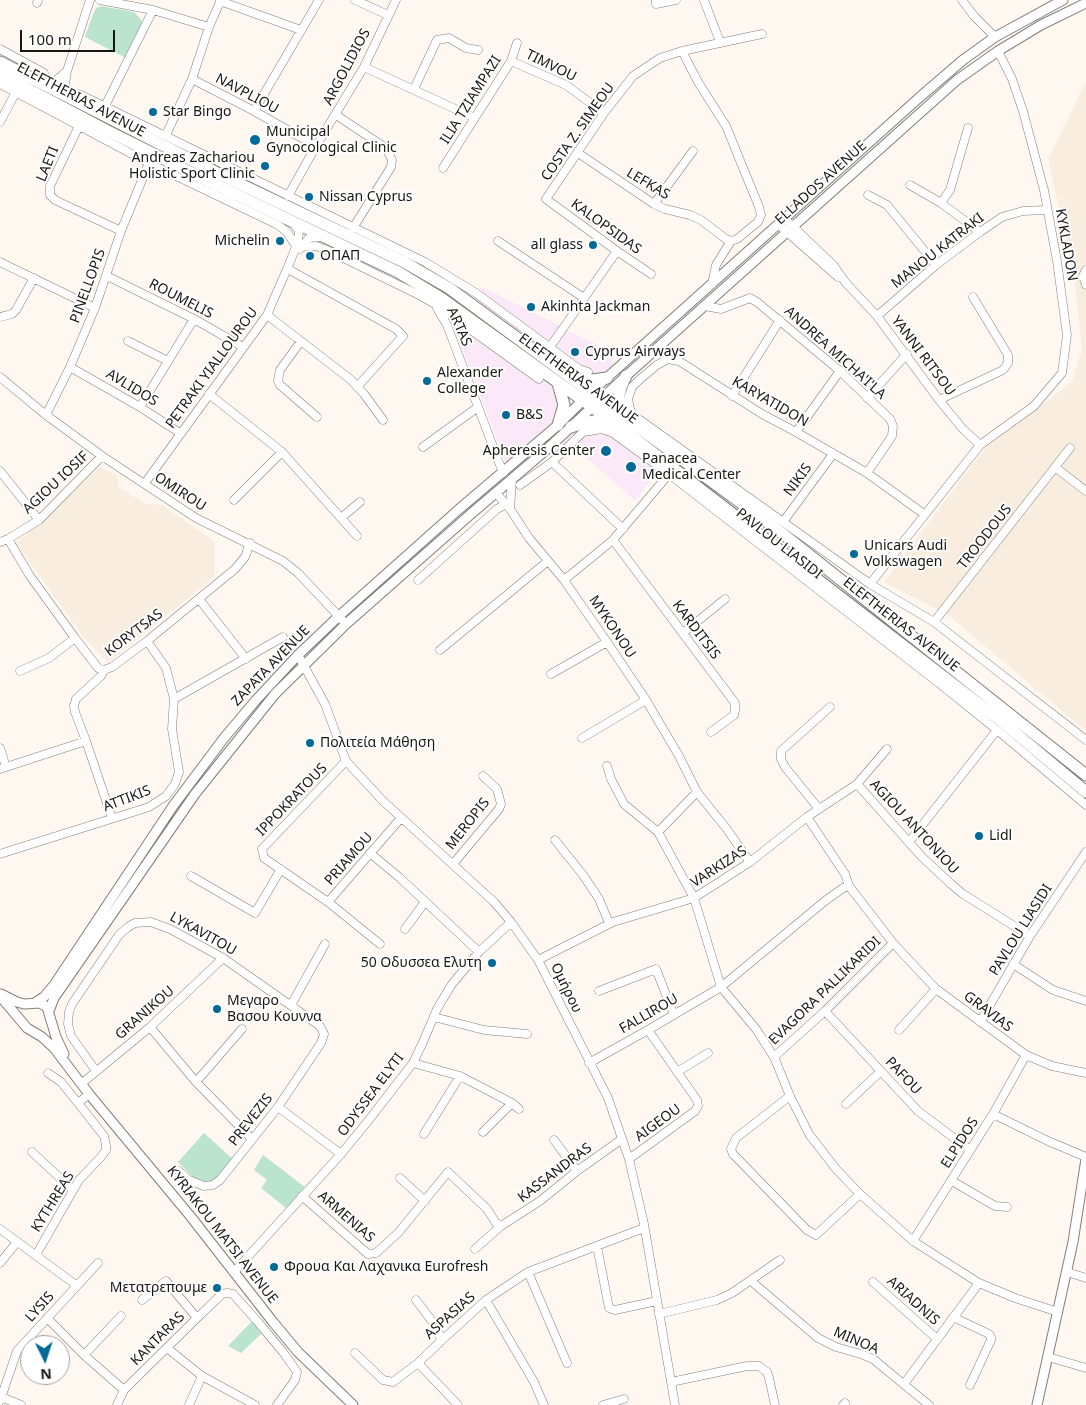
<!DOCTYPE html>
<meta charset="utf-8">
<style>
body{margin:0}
#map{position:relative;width:1086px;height:1405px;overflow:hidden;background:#fff8f1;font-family:"Noto Sans",sans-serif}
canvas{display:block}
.north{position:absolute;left:20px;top:1335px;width:50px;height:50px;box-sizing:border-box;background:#fff;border:1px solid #a3a2a1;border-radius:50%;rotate:176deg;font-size:14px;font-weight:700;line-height:20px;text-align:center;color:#181614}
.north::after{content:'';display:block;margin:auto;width:18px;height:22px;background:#036a98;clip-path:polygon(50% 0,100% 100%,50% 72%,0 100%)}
.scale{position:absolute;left:20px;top:30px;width:95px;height:22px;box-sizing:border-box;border:2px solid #181614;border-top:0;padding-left:6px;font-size:15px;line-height:18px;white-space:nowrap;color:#181614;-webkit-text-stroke:4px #fff;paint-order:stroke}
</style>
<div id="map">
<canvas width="1086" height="1405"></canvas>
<div class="north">N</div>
<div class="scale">100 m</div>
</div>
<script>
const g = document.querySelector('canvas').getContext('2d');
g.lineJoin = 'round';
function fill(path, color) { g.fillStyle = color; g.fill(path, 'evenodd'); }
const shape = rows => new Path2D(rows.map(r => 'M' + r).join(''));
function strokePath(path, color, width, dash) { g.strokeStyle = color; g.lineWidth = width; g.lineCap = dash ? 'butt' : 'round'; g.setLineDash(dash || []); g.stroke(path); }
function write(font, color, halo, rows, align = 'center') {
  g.font = font + ' "Noto Sans",sans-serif'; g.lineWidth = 4; g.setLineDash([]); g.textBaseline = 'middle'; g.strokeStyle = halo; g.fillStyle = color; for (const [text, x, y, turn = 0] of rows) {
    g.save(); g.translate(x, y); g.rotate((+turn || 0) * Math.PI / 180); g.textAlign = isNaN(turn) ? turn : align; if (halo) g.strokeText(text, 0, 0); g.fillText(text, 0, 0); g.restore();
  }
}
fill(shape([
 [483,287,613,353,612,398,679,443,635,501,575,447,505,461,453,326]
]), '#fbe9fa');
fill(shape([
 [1086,82,1086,731,948,615,884,582,984,449,1072,382,1082,349,1074,278,1048,159],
 [100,467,117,476,118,486,143,503,162,505,214,541,214,577,108,663,82,635,16,543]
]), '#f9ede0');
fill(shape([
 [102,6,134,12,140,18,143,25,126,58,85,37,93,14,96,8],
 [204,1133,235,1161,213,1183,196,1180,178,1162],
 [263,1155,305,1187,286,1208,261,1188,267,1180,254,1170],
 [252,1321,261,1334,241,1353,228,1346]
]), '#bae4ce');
const minor = shape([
 [100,0,153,10,209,27],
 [355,0,388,15],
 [656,0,656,4,676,0],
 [704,0,720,42],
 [962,0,974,16,995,37],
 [220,1,301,30],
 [37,3,38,0],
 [0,49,44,73],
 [511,61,566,85,604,113],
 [364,67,475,118],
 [192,79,254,111,316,146],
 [0,84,149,163,278,225,287,232,294,243,301,247,316,246,327,250,419,295,435,304,539,379],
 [44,84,54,82,67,71],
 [414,89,437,40,449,38,466,48,478,50],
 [79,94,425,262,476,293,579,369,588,372],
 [71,98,65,84,67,71,90,0],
 [105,106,153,10],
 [254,111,319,0],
 [336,115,386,148,392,160,391,167,353,228],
 [0,122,16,92],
 [79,126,50,186,50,195,55,200,121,231],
 [166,135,192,79,209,27,221,0],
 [578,153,654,204,665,209,690,215,701,220,726,239,731,241,737,239,758,222,761,215,759,207,726,126,698,82,682,51],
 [443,168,511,61,517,43],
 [910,185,941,203,980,232],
 [868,195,887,205,936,265],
 [288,196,316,146,364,67,396,0],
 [941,203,950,190,968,128],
 [654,204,693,151],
 [785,219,834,266,846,283,877,316,939,400,962,428,980,445],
 [779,225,838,277],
 [498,241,584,298],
 [300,249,309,238,320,237],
 [0,262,95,308],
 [288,269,396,329,403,336,357,387],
 [1086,270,1083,276,1086,285],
 [651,274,617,251,546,199,604,113,633,76,660,58,682,51,762,34],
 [107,276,194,319,243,347],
 [712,284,716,265,731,241],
 [705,306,721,309,750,298,757,302,840,371,890,419,893,426,892,436,867,473],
 [437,308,447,325,503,473],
 [267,315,350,379,364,394,383,420],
 [877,316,936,265,980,232,1002,217,1023,211,1047,210],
 [0,317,12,314,16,310,34,278],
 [128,341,168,361],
 [301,341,280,370,278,381,280,385,317,417],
 [550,347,617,251],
 [70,367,140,407,180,433],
 [0,377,46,415,102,456,196,518,283,561,298,573,346,624],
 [209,394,282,452,357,536],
 [732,396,780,320],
 [867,398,907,354],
 [939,400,1003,370,1008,363,1008,355,973,297],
 [140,407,194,319],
 [46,415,70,367,95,308,121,231,149,163],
 [796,432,840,371],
 [423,447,478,407],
 [552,462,623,529],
 [1055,467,1086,491],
 [0,471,39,520],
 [145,483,267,315,290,262,298,241,299,231,294,224],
 [520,485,552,462,583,432,602,429,613,433,669,474,940,684,997,730,1086,805],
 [496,493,510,509,529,538,564,580,607,642,646,700,679,756,697,792,726,828,750,862],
 [234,500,282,452],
 [510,509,512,479],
 [924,514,867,473,796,432,762,414,679,361,668,359,657,365,639,380,632,387,628,399,630,409,633,415,870,584,934,622,1086,740],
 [341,518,360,502],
 [783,522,833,454],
 [8,539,30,576,75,638,98,668,104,670,112,667,147,641,235,569,245,557,250,543],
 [613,540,735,703,735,710,734,715,711,732],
 [0,542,8,539,39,520,102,456],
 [418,580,497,509,506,504],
 [564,580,613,540,669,474],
 [870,584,980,445,1034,406,1062,373,1067,335,1057,261,1044,190,1023,111,1012,79,998,51],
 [199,599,246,659],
 [934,622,1070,448],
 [683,633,725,599],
 [440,650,548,561],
 [298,655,325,704,346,761,383,801,494,902,511,922,538,960,608,1098,629,1159,644,1224,675,1405],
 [104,670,101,676,76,699,74,706,75,712,86,741,112,818],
 [20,671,49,658,75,638],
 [551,674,607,642],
 [174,699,283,637],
 [582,738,646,700],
 [0,748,6,767],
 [346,761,262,849,264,858,328,902,401,818],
 [607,766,611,779,624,804,658,832,694,898,721,987,756,1029,774,1057,790,1096,809,1134,836,1169,860,1194,913,1241,979,1283,1015,1298,1058,1312],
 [0,769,86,741],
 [857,784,922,857,951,884,963,894,1030,936],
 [819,809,785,767,781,759,781,751,830,707],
 [807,817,845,874,849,886,893,943,936,989,1026,1055,1052,1066,1086,1073],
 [658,832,697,792],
 [555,840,583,875,599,899,609,923],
 [909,842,997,730],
 [370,853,400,878,479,952],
 [0,854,149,807,166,796,175,784,179,772,172,729,174,699,166,668,147,641],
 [453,864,499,809,501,804,497,789,483,776],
 [191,876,255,913,281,869],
 [328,902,380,944],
 [405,929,425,902],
 [538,960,613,922,694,898,750,862,807,817,857,784,887,749],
 [1013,964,1053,990,1086,1001],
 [599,991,656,969,674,1015],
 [291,1005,325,944],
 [825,1011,918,1111,970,1150],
 [434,1017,484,1030,527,1034],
 [980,1022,1030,936,1086,852],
 [150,1027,196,1082,252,1139],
 [899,1030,936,989],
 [774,1057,825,1011,893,943],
 [413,1063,460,1076,512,1103,519,1109],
 [589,1063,648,1030,721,987,825,901,843,888,849,886],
 [96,1071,71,1036,68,1024,69,1012,72,1004,119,935,128,927,135,923,151,922,170,929,223,958,320,1026,324,1034,321,1043,278,1107,220,1180,213,1185,204,1186,189,1180,179,1171],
 [677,1072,708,1053],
 [48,1073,61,1082,78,1103],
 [196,1082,242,1029],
 [81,1084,150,1027,223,958],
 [790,1096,736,1138,731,1149,733,1154,807,1230,816,1235,860,1194],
 [846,1104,881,1071],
 [278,1107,341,1154],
 [993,1114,1048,1141,1086,1157],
 [483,1132,512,1103],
 [424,1134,460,1076],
 [554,1140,577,1171],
 [32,1152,73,1190],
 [629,1159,695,1111,698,1106,697,1100,648,1030],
 [400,1178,425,1201],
 [952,1181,995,1206,1007,1207],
 [302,1196,368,1254,376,1253,398,1233,448,1172,487,1209,496,1223,501,1226],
 [0,1229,76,1285],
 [913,1241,993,1114,1026,1055],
 [597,1246,609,1308,615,1310,657,1301],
 [475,1249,501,1226,540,1201,577,1171,622,1139],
 [36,1255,79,1180,101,1157,106,1150,106,1145,104,1136,78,1103,89,1094],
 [0,1263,17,1242],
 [234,1272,341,1154,368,1121,413,1063,423,1042,437,1009,452,984,479,952,511,922],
 [528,1272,567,1363],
 [1067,1272,1086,1278],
 [751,1281,818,1338,836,1347,861,1354,873,1359,929,1405],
 [873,1282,936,1338],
 [142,1300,166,1281,197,1318],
 [416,1300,438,1329,441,1341],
 [486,1300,534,1382,544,1405],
 [659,1314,717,1300,732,1293,780,1260],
 [953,1317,989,1334,991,1337,991,1340,970,1385],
 [47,1318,84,1355,124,1390],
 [167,1348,202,1376,255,1405],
 [355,1353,383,1380,393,1382,418,1363,441,1341,486,1300,528,1272,644,1228],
 [84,1355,121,1316],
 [1048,1357,1086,1368],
 [418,1363,458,1405],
 [671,1382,747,1366,759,1366,767,1372,769,1378,775,1405],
 [904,1384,979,1283],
 [1,1397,21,1405],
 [0,1401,17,1351,98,1263],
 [117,1405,124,1390,197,1318,222,1294,227,1293,233,1294,258,1322,283,1352,297,1372,295,1380,277,1405],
 [189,1405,202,1376],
 [603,1405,624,1399],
 [843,1405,845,1403]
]);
const major = shape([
 [1,994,17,1002,24,1004,40,1003,47,1007,56,1037,64,1054],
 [0,996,27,1028,42,1037,54,1048,89,1094,191,1217,273,1322,298,1352,353,1405],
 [36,1002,44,997,54,985,173,806,224,738,256,700,298,655,339,616,458,510,558,425,591,392,921,96,963,60,995,37,1063,0],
 [49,1011,54,998,195,794,275,694,346,624,472,513,546,450,626,376,957,80,998,51,1041,25,1086,3],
 [1037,1405,1073,1242,1086,1159]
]);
const highway = shape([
 [0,62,219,174,404,262,449,288,778,530,1086,775],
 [0,74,108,131,214,184,398,272,441,298,620,427,1001,721,1086,792],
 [626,376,621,387,619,396,620,406,626,416],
 [574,377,592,380,607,378],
 [558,425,564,405,558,383],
 [571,427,583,423,594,421,611,424]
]);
strokePath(minor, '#847e78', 9);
strokePath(major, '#847e78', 11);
strokePath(highway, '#847e78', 13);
strokePath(minor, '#fff', 8);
strokePath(major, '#fff', 9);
strokePath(highway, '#fff', 11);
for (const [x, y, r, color] of [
 [153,112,5,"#036a98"],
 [255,140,6,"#036a98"],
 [265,166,5,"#036a98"],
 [309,197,5,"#036a98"],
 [280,241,5,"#036a98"],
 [593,245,5,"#036a98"],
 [310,256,5,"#036a98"],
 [531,307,5,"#036a98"],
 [575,352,5,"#036a98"],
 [427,381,5,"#036a98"],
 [506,415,5,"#036a98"],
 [606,451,6,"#036a98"],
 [631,467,6,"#036a98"],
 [854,554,5,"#036a98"],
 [310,743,5,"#036a98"],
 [979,836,5,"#036a98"],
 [492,963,5,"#036a98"],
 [217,1009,5,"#036a98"],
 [274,1267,5,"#036a98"],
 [217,1288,5,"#036a98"]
]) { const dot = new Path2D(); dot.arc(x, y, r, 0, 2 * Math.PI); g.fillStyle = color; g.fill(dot); strokePath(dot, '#fff', 2); }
write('14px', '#181614', '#fff', [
 ["TIMVOU",551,66,26],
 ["ARGOLIDIOS",347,67,-62],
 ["NAVPLIOU",247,94,28],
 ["ELEFTHERIAS AVENUE",81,100,28],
 ["ILIA TZIAMPAZI",471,100,-58],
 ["COSTA Z. SIMEOU",578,132,-55],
 ["LAETI",48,164,-68],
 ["ELLADOS AVENUE",821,183,-42],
 ["LEFKAS",648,184,31],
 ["KALOPSIDAS",606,227,36],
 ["KYKLADON",1066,245,80],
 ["MANOU KATRAKI",938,251,-38],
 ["PINELLOPIS",88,286,-70],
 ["ROUMELIS",181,299,27],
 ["ARTAS",459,327,66],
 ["ANDREA MICHA'I'LA",835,353,42],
 ["YANNI RITSOU",923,356,53],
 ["PETRAKI YIALLOUROU",212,368,-54],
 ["ELEFTHERIAS AVENUE",578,379,36],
 ["AVLIDOS",132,388,31],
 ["KARYATIDON",770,402,30],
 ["NIKIS",798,480,-54],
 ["AGIOU IOSIF",56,483,-43],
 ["OMIROU",180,492,33],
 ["TROODOUS",985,537,-52],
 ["PAVLOU LIASIDI",779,544,38],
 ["ELEFTHERIAS AVENUE",901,625,38],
 ["MYKONOU",612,627,56],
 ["KARDITSIS",696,630,53],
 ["KORYTSAS",134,633,-37],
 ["ZAPATA AVENUE",271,666,-46],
 ["ATTIKIS",127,799,-21],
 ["IPPOKRATOUS",292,800,-46],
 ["MEROPIS",468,824,-52],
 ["AGIOU ANTONIOU",914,827,47],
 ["PRIAMOU",349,859,-49],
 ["VARKIZAS",719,867,-33],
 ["PAVLOU LIASIDI",1021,930,-58],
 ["LYKAVITOU",203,934,29],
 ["Ομήρου",566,988,64],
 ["EVAGORA PALLIKARIDI",825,991,-44],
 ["GRAVIAS",988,1012,37],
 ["GRANIKOU",145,1013,-41],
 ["FALLIROU",649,1014,-30],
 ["PAFOU",903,1076,47],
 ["ODYSSEA ELYTI",371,1095,-53],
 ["PREVEZIS",251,1120,-52],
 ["AIGEOU",658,1123,-36],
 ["ELPIDOS",960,1143,-58],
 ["KASSANDRAS",555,1173,-37],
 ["KYTHREAS",53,1202,-58],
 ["ARMENIAS",346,1217,41],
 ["KYRIAKOU MATSI AVENUE",222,1235,52],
 ["ARIADNIS",913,1301,42],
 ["LYSIS",40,1307,-48],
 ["ASPASIAS",450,1316,-42],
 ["KANTARAS",158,1339,-45],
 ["MINOA",856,1341,23]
]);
write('14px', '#181614', '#fff', [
 ["Star Bingo",163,112],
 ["Municipal",266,132],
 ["Gynocological Clinic",266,148],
 ["Andreas Zachariou",255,158,"right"],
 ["Holistic Sport Clinic",255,174,"right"],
 ["Nissan Cyprus",319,197],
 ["Michelin",270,241,"right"],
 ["all glass",583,245,"right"],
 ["ΟΠΑΠ",320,256],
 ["Αkinhta Jackman",541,307],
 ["Cyprus Airways",585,352],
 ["Alexander",437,373],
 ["College",437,389],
 ["B&S",516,415],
 ["Apheresis Center",595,451,"right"],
 ["Panacea",642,459],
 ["Medical Center",642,475],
 ["Unicars Audi",864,546],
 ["Volkswagen",864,562],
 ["Πολιτεία Μάθηση",320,743],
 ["Lidl",989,836],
 ["50 Οδυσσεα Ελυτη",482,963,"right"],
 ["Μεγαρο",227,1001],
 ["Βασου Κουννα",227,1017],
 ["Φρουα Και Λαχανικα Eurofresh",284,1267],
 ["Μετατρεπουμε",207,1288,"right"]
], 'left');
</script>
